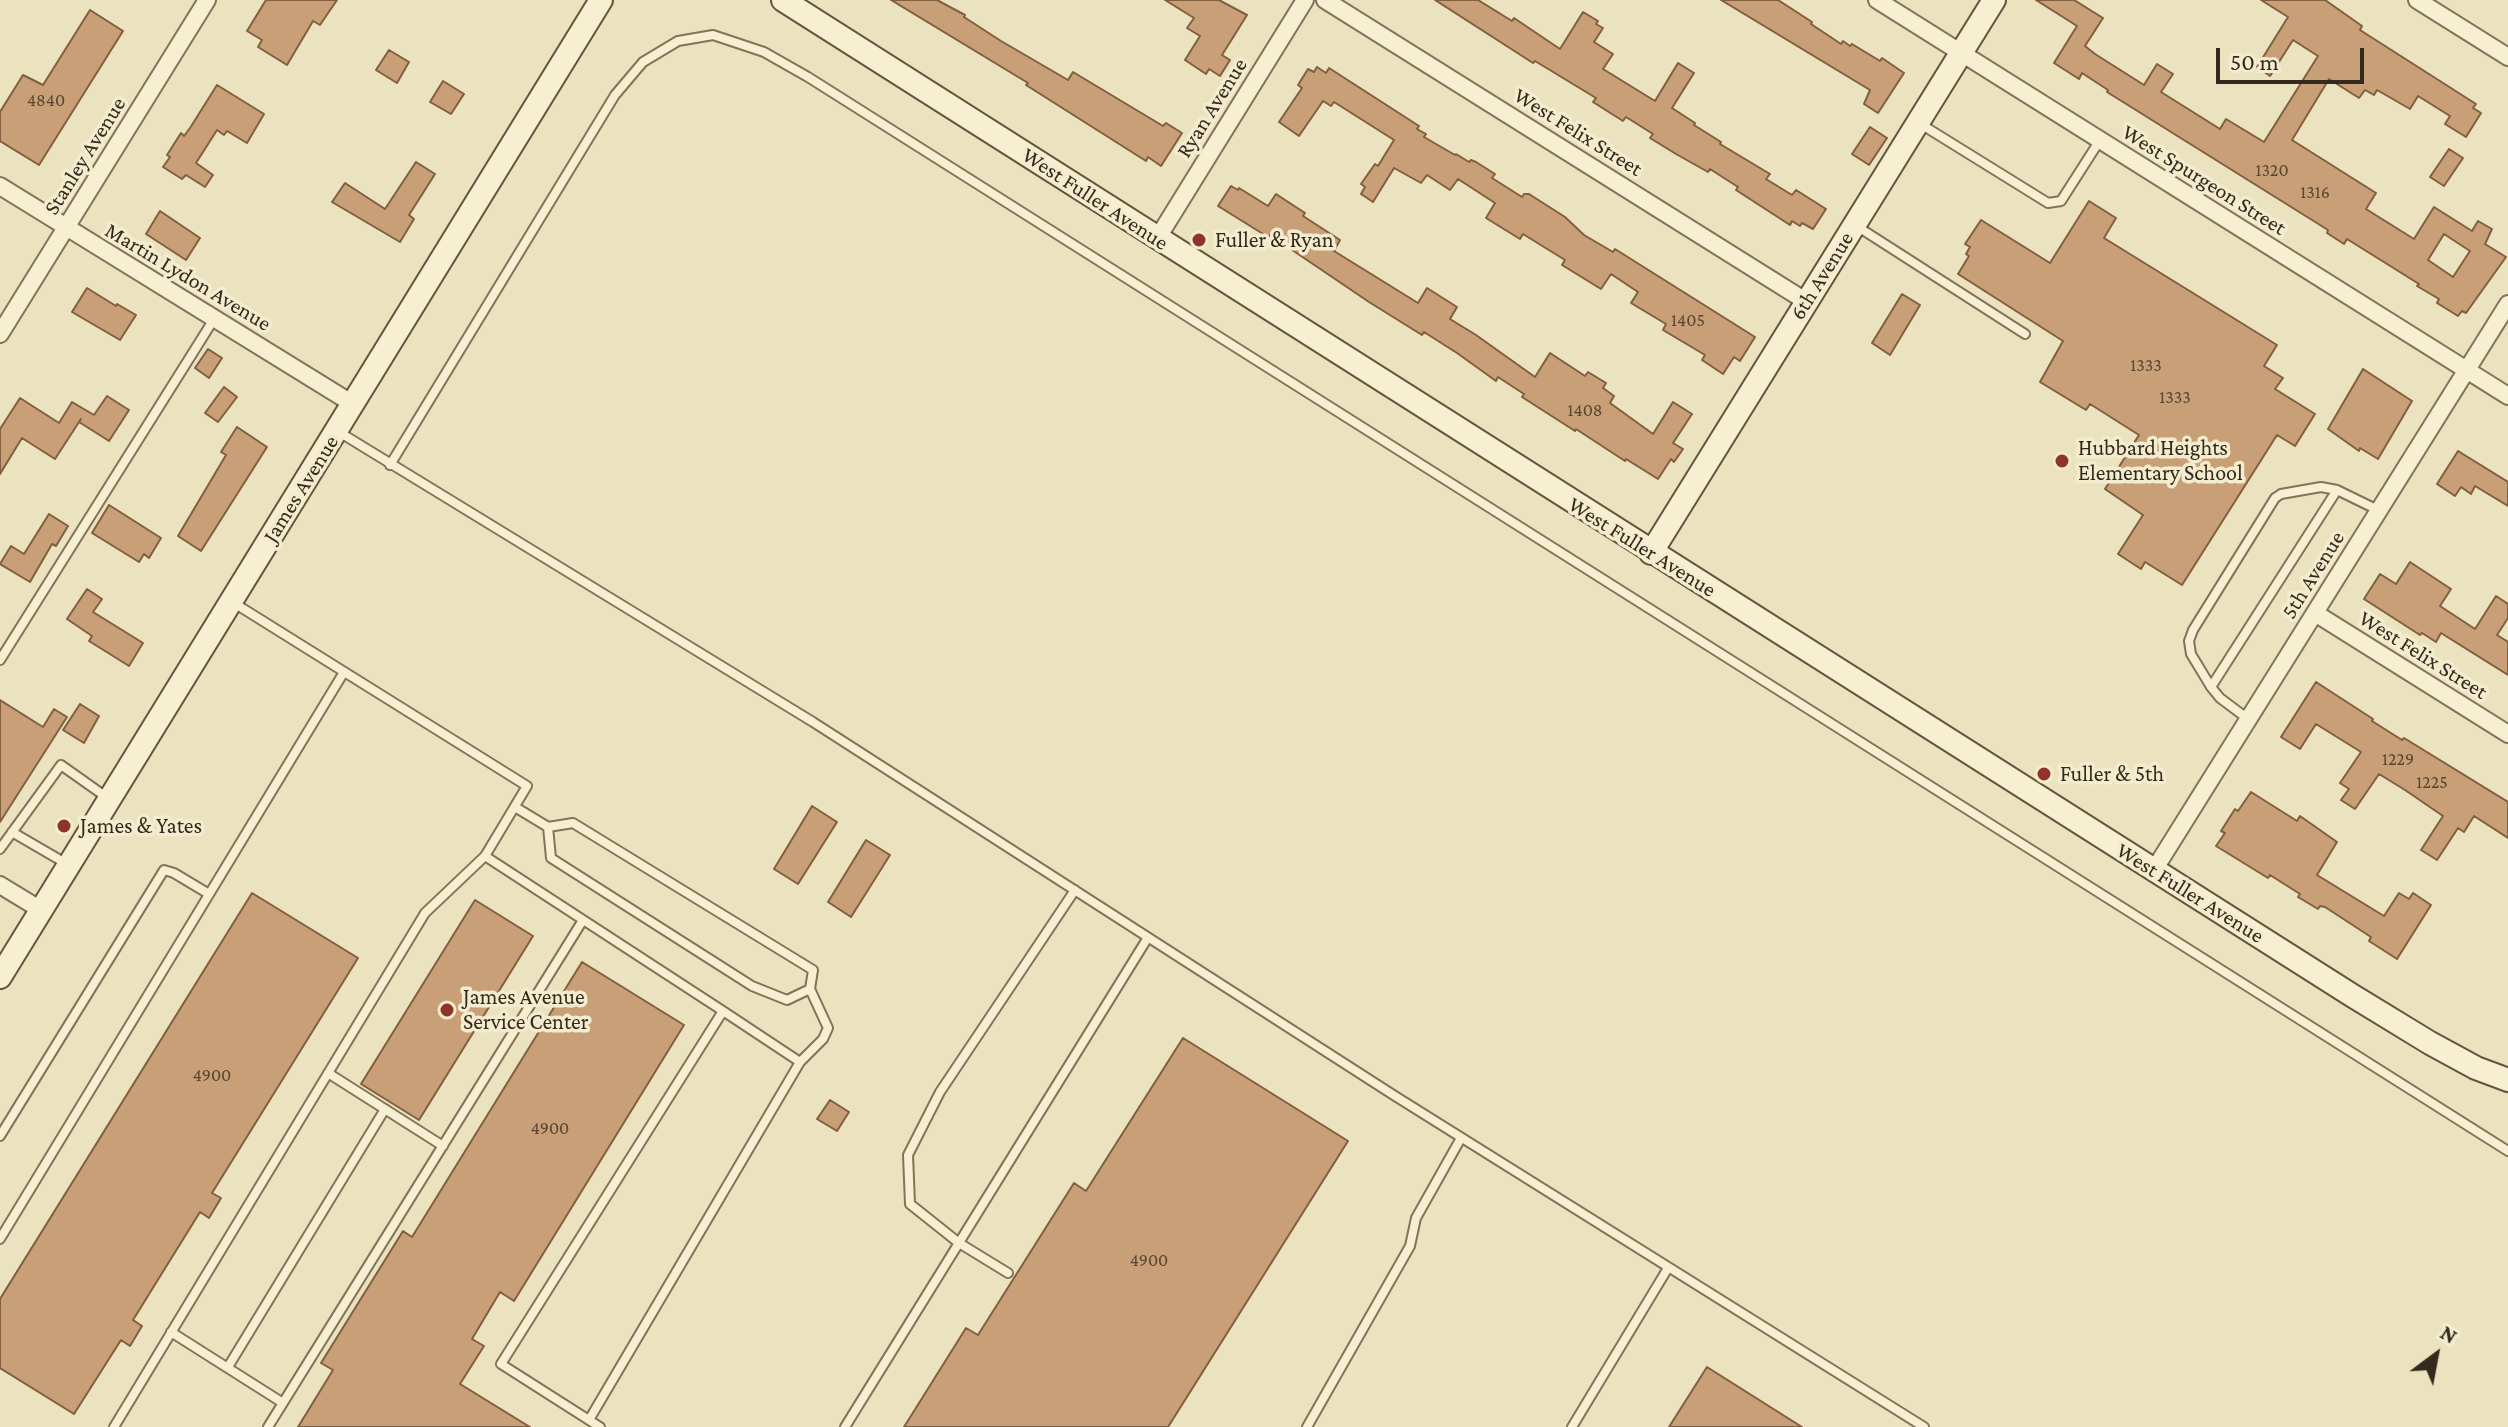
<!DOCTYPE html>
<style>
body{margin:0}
#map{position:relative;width:2508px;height:1427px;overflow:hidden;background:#ebe2bf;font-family:"Crimson Pro",serif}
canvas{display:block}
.north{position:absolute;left:2396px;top:1315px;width:80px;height:80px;-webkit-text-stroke:6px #f3ecce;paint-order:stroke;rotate:32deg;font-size:22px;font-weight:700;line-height:32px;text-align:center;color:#33291c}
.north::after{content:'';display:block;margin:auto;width:28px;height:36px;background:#33291c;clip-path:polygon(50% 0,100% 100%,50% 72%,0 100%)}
.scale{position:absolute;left:2216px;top:48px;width:148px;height:36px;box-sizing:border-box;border:4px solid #33291c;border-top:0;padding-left:10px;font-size:24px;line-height:28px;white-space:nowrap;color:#33291c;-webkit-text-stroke:6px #f3ecce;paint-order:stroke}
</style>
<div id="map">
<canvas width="2508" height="1427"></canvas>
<div class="north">N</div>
<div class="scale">50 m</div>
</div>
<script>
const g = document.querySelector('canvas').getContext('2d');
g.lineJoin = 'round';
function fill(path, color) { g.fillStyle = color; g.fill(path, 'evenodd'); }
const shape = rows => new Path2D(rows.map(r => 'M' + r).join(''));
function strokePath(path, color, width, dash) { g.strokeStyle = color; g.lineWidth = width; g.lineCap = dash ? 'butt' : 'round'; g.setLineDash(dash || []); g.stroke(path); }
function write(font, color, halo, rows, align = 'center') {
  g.font = font + ' "Crimson Pro",serif'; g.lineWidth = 7; g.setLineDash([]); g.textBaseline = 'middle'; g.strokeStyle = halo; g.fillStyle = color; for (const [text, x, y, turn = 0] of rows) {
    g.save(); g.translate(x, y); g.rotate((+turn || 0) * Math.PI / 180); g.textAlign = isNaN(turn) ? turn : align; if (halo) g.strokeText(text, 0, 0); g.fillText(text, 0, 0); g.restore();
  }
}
const building = shape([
 [266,0,337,0,320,25,313,21,287,65,258,47,262,40,247,31,266,0],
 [891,0,937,0,965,15,964,17,1001,41,1068,80,1073,72,1163,126,1166,123,1182,133,1161,166,1148,157,1146,161,1026,85,1028,83,891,0],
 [1165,0,1219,0,1247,15,1222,55,1230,60,1220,76,1209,69,1206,74,1185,60,1200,36,1187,28,1194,18,1165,0],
 [1435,0,1478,0,1512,21,1514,18,1560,49,1583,12,1598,21,1596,24,1603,28,1594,42,1613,54,1603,69,1655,101,1678,63,1694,73,1672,108,1695,123,1694,125,1721,142,1720,144,1770,174,1766,179,1792,195,1796,190,1826,209,1813,229,1802,223,1800,226,1792,221,1790,225,1736,190,1738,187,1710,169,1708,172,1676,154,1650,138,1653,134,1626,117,1623,121,1593,102,1596,98,1535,61,1533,63,1435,0],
 [1721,0,1778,0,1812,22,1811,24,1841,44,1843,41,1850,46,1852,44,1880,61,1882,58,1904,73,1878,113,1864,104,1870,90,1721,0],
 [2036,0,2074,0,2103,18,2085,46,2095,54,2144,85,2157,64,2173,74,2161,92,2220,129,2226,119,2264,142,2318,56,2293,40,2270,76,2257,67,2288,17,2261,0,2325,0,2362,26,2360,30,2476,104,2473,108,2481,113,2466,137,2445,124,2450,116,2418,96,2410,109,2377,90,2374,95,2365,90,2359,98,2329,79,2292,140,2376,193,2366,209,2414,239,2434,207,2472,231,2478,221,2492,229,2485,244,2506,257,2466,313,2462,311,2458,316,2437,303,2439,299,2417,286,2419,284,2347,239,2344,244,2327,233,2328,230,2107,92,2108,90,2082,73,2079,79,2054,63,2077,26,2036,0],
 [2444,234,2470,251,2453,277,2428,260,2444,234],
 [90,10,123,31,39,165,0,141,0,112,23,75,43,85,90,10],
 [389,50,409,62,397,83,376,70,389,50],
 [1317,67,1326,73,1329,68,1419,126,1417,129,1426,134,1424,137,1455,155,1456,154,1469,162,1471,160,1476,162,1495,174,1492,178,1522,197,1524,194,1529,194,1565,217,1584,235,1613,252,1615,249,1755,337,1740,361,1734,357,1723,374,1702,360,1705,355,1663,330,1666,324,1631,303,1638,292,1611,274,1601,289,1562,265,1565,260,1523,234,1520,239,1486,218,1495,203,1458,179,1450,190,1427,175,1421,183,1394,168,1373,202,1361,194,1365,187,1361,184,1375,164,1378,166,1394,140,1334,102,1331,106,1323,101,1299,136,1279,122,1302,88,1298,85,1308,69,1314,72,1317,67],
 [443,81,464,94,451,114,430,102,443,81],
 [217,85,264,114,247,143,227,131,224,135,217,130,196,163,213,175,205,187,186,175,182,179,163,167,170,157,167,155,181,133,184,136,190,128,217,85],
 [1870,127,1887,138,1869,165,1852,154,1870,127],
 [2449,149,2463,158,2444,186,2430,177,2449,149],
 [416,162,435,174,409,215,414,219,400,242,332,202,345,183,385,209,416,162],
 [1231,186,1238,190,1239,188,1268,206,1276,194,1305,213,1303,216,1340,240,1334,251,1418,303,1427,288,1457,307,1450,319,1476,335,1535,377,1550,353,1585,376,1588,372,1606,383,1603,388,1614,396,1610,403,1653,434,1673,402,1692,414,1673,443,1683,449,1674,462,1671,459,1658,479,1626,459,1625,461,1576,429,1575,431,1522,397,1524,394,1498,377,1496,381,1457,353,1424,332,1422,335,1369,302,1270,235,1268,237,1218,206,1231,186],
 [2089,201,2116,218,2104,238,2277,345,2264,366,2283,378,2275,389,2315,414,2295,446,2277,435,2182,585,2145,562,2141,569,2118,554,2143,515,2105,489,2139,435,2090,404,2086,410,2040,382,2063,341,1958,274,1969,256,1966,254,1970,247,1965,244,1981,220,2050,263,2089,201],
 [160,211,200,238,186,260,146,234,160,211],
 [87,288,116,306,117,304,136,315,120,340,72,312,87,288],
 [1902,294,1920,305,1890,355,1872,343,1902,294],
 [208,349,222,358,209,378,195,368,208,349],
 [2363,369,2412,401,2378,459,2360,448,2359,451,2328,429,2363,369],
 [224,387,237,397,218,422,205,413,224,387],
 [107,396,129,410,109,441,79,422,81,419,55,459,22,438,0,474,0,429,20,398,59,423,72,402,94,415,107,396],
 [237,427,267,447,201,551,178,536,226,455,221,452,237,427],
 [2458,451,2508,482,2508,506,2475,486,2471,494,2461,487,2455,496,2437,484,2458,451],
 [109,505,161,538,149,558,144,554,139,562,92,533,109,505],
 [49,514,68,526,56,546,52,544,30,582,0,564,11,546,24,554,49,514],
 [2410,562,2451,589,2440,606,2475,629,2496,596,2508,604,2508,618,2497,635,2508,642,2508,675,2441,633,2436,642,2422,633,2420,635,2364,599,2380,574,2396,584,2410,562],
 [87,589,102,599,93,612,143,643,129,666,89,641,92,636,67,619,87,589],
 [2316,682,2373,719,2372,721,2402,740,2404,738,2508,802,2508,838,2474,816,2464,832,2458,828,2437,860,2421,850,2443,816,2405,790,2379,774,2355,809,2341,800,2349,789,2340,783,2361,752,2316,724,2300,749,2281,737,2316,682],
 [0,700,43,727,54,709,67,717,0,822,0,700],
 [80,704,99,716,84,743,63,730,80,704],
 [2251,792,2297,821,2300,816,2337,842,2317,875,2384,916,2399,893,2409,899,2413,893,2431,905,2397,959,2369,941,2371,937,2325,907,2320,906,2318,909,2298,897,2300,894,2270,875,2268,878,2216,846,2225,833,2221,831,2235,809,2238,811,2251,792],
 [812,806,837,822,798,884,774,869,812,806],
 [866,840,890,855,851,917,828,902,866,840],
 [252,893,358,958,212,1193,221,1198,209,1218,200,1212,133,1320,142,1326,130,1346,121,1340,74,1414,0,1368,0,1299,252,893],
 [475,900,533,936,419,1120,361,1084,475,900],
 [582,962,684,1025,514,1301,500,1292,472,1339,484,1346,460,1384,530,1427,298,1427,333,1370,321,1363,403,1231,412,1237,582,962],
 [1183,1038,1348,1141,1168,1427,904,1427,966,1328,978,1335,1074,1183,1086,1191,1183,1038],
 [830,1100,849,1112,837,1131,817,1119,830,1100],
 [1707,1367,1802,1427,1669,1427,1707,1367]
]);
fill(building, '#c89f77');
strokePath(building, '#815f3f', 2);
const lane = shape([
 [1919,123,2048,203,2061,201,2100,140],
 [1855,225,2025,334],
 [339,432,813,722,1395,1096,1924,1427],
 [390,465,615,95,643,62,678,41,713,35,764,52,808,77,2508,1151],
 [234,603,527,786,485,856,723,1011,501,1364,600,1427],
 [0,660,214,319],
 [2211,687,2337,490],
 [2248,719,2220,698,2211,687,2191,654,2189,641,2193,630,2275,498,2281,494,2321,487,2337,490,2378,510],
 [515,807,548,827,573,823,813,970,810,989,787,1000,752,986,551,858,548,827],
 [12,832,67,864],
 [0,849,61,765,109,799],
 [800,1062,823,1039,828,1028,810,989],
 [328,1073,443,1146],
 [0,1136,164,870,174,873,209,894],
 [0,1239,344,672],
 [1008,1273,959,1243,910,1204,908,1155,940,1092,1075,890],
 [171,1332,283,1403],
 [228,1367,385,1109],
 [589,1420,800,1062,723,1011],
 [114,1427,425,913,485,856],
 [268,1427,583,920],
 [845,1427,1147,939],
 [1307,1427,1410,1246,1416,1218,1461,1138],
 [1572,1427,1668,1268]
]);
const street = shape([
 [1325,0,1807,302],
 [1877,0,2508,396],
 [2417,0,2508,57],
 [0,186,353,404],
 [1157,239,1305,0],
 [0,334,207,0],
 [2315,613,2508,734],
 [2154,870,2508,304],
 [0,885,41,910]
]);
const secondary = shape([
 [783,0,2353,996,2430,1043,2476,1068,2508,1080],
 [1651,553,1994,0],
 [0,977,601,0]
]);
strokePath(lane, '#837358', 12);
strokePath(street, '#837358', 20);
strokePath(secondary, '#65543c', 26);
strokePath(lane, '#f7efd2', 8);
strokePath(street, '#f7efd2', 16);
strokePath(secondary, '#f7efd2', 22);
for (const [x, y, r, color] of [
 [1199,240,8,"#90332b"],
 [2062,461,8,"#90332b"],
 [2044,774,8,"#90332b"],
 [64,826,8,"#90332b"],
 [447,1010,8,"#90332b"]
]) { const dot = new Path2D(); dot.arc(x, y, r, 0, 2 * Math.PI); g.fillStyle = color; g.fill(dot); strokePath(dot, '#f3ecce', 3); }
write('18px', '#584633', null, [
 ["4840",46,100],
 ["1320",2272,170],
 ["1316",2315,192],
 ["1405",1688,320],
 ["1333",2146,365],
 ["1333",2175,397],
 ["1408",1585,410],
 ["1229",2398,759],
 ["1225",2432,782],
 ["4900",212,1075],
 ["4900",550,1128],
 ["4900",1149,1260]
]);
write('22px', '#33291c', '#f3ecce', [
 ["Ryan Avenue",1212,108,-58],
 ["West Felix Street",1578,132,32],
 ["Stanley Avenue",85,156,-58],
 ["West Spurgeon Street",2204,180,32],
 ["West Fuller Avenue",1095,199,33],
 ["6th Avenue",1822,276,-58],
 ["Martin Lydon Avenue",188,277,31],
 ["James Avenue",301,489,-58],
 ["West Fuller Avenue",1642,547,32],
 ["5th Avenue",2313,575,-58],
 ["West Felix Street",2423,655,32],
 ["West Fuller Avenue",2190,893,32]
]);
write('22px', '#33291c', '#f3ecce', [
 ["Fuller & Ryan",1215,240],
 ["Hubbard Heights",2078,448],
 ["Elementary School",2078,473],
 ["Fuller & 5th",2060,774],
 ["James & Yates",80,826],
 ["James Avenue",463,997],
 ["Service Center",463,1022]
], 'left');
</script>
